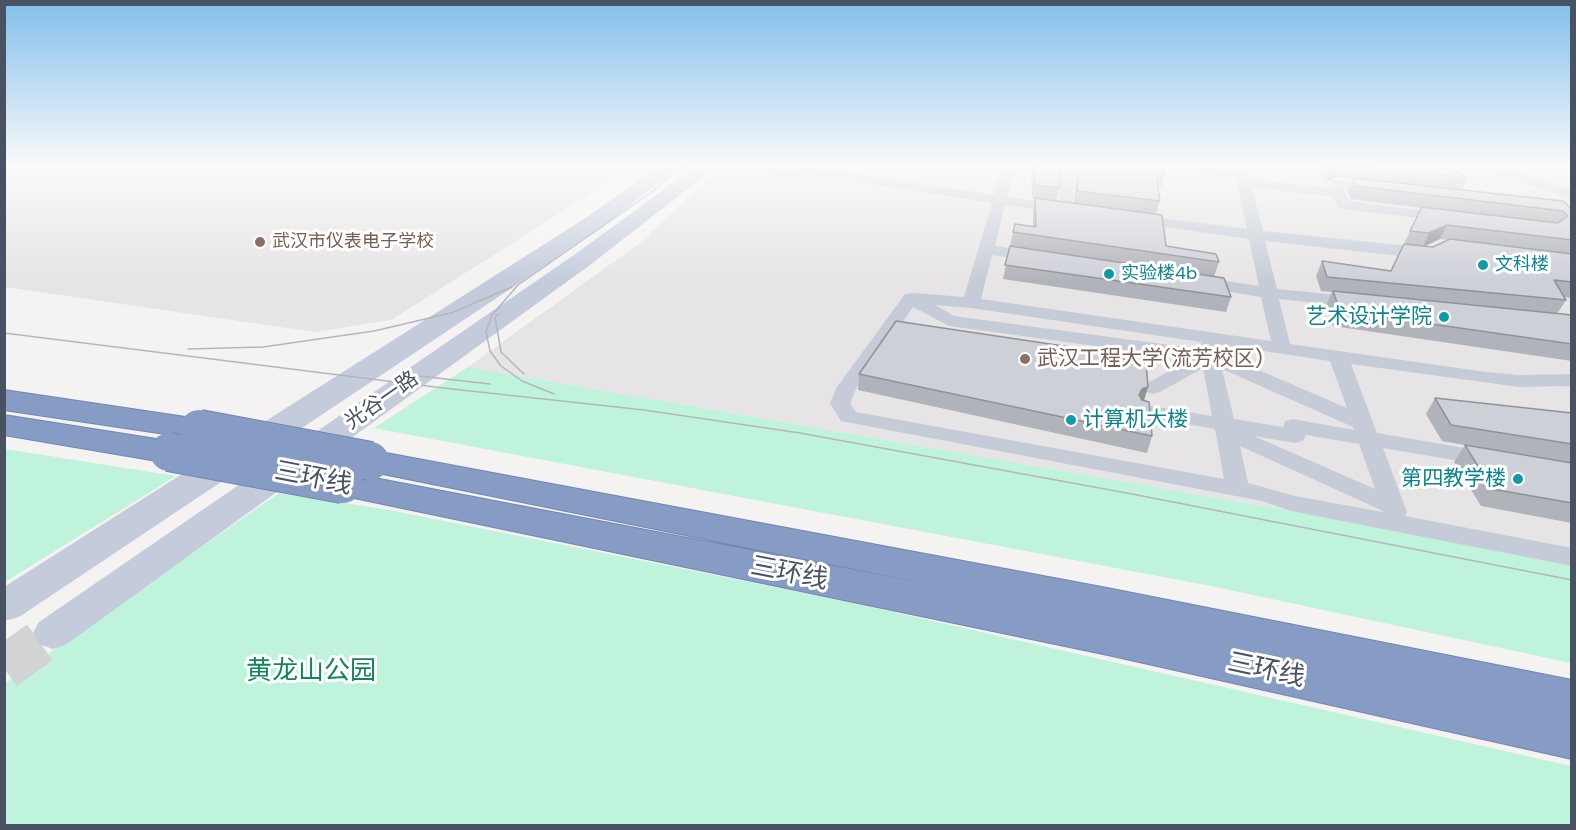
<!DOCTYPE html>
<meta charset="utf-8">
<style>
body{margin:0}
#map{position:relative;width:1576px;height:830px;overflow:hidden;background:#f5f3f2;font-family:"DM Sans",sans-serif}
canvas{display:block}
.frame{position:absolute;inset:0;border:6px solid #485262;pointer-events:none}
</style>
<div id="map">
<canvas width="1576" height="830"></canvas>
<div class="frame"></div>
</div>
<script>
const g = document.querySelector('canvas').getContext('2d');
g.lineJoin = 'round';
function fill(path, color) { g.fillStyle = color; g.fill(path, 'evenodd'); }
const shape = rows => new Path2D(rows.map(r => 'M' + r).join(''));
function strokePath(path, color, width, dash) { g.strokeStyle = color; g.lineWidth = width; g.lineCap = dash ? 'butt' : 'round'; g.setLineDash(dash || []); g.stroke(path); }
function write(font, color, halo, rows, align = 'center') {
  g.font = font + ' "DM Sans","Noto Sans SC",sans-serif'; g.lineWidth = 6; g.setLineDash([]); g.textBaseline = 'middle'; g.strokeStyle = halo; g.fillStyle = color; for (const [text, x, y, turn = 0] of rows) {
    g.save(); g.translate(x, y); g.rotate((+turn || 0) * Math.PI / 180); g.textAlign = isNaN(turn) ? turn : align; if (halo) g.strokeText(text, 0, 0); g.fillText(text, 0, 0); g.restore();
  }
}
fill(shape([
 [5,166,629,166,587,196,391,320,315,332,5,287],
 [722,166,1571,166,1571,562,1384,527,468,367,641,242]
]), '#e6e4e4');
fill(shape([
 [468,367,1384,527,1571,562,1571,663,1211,586,374,428],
 [5,449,176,476,5,582],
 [279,493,384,509,849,602,1571,766,1571,825,5,825,4,684]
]), '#c0f3db');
strokePath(shape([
 [4,668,53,633]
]), '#d2d3d5', 44, [44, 22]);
const highway = shape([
 [4,390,199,419,211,422,216,429,211,436,199,439,4,410,4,390],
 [4,415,169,441,181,444,186,452,181,460,169,463,4,435,4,415],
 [370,450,1107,588,1572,680,1572,759,1108,655,330,493,325,484,330,475,343,472,928,584,358,469,352,461,358,453,370,450]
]);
strokePath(highway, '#7287b0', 2);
fill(shape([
 [738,166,807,166,994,195,1002,166,1016,166,1007,197,1058,204,1061,166,1075,166,1072,209,1070,212,1060,213,1005,205,995,246,1036,252,1044,257,1036,262,992,255,981,299,1271,341,1261,297,1200,287,1192,282,1200,277,1259,286,1249,239,1136,223,1129,219,1136,215,1247,229,1236,178,1173,170,1166,166,1203,166,1234,170,1233,166,1247,166,1250,179,1331,188,1329,183,1336,179,1377,184,1382,185,1384,188,1382,191,1344,188,1349,201,1450,214,1452,217,1445,221,1343,209,1338,208,1333,197,1252,187,1263,231,1429,248,1437,253,1435,256,1426,259,1265,241,1277,289,1356,297,1362,298,1365,302,1362,306,1356,307,1279,299,1290,344,1486,372,1519,375,1572,374,1572,386,1519,387,1351,364,1377,433,1488,452,1496,454,1499,459,1496,464,1488,466,1383,448,1407,512,1405,516,1572,548,1572,566,1291,511,1262,501,841,421,830,403,837,387,905,294,915,293,964,297,992,203,801,173,800,177,795,178,745,170,738,166],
 [935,305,971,308,1201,342,1199,349,954,316,935,305],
 [913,307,949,326,1190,359,1146,384,1143,388,1146,392,1153,394,1160,392,1203,368,1212,416,1146,405,1139,407,1136,411,1139,415,1146,417,1215,429,1224,479,856,412,850,403,857,387,913,307],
 [1216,344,1330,361,1347,408,1219,353,1216,344],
 [1222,369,1353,427,1354,430,1293,419,1285,421,1283,427,1234,419,1222,369],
 [1306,435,1359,444,1375,489,1254,436,1295,443,1303,441,1306,435],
 [1240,446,1383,511,1383,512,1295,496,1248,483,1240,446],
 [1478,166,1498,166,1572,190,1572,199,1480,169,1478,166]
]), '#c6ccd7');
fill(shape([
 [659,166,680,166,600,229,19,617,4,621,4,587,584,219,659,166],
 [696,166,717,166,590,265,67,644,53,649,39,644,33,633,39,622,574,255,696,166]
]), '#c4ccdc');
fill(highway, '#879cc4');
strokePath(shape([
 [499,314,495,317,501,352,524,374],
 [4,333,443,388,644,410,800,433,1132,494,1572,580],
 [188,349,263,347,374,331,451,313,512,287],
 [410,375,490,384],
 [554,394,522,381,501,366,490,351,486,332,492,315,518,285,649,194,683,166]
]), '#b4b6bd', 1.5);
const highwayBridge = shape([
 [199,429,370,461],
 [169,452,343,484]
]);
strokePath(highwayBridge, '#7287b0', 40, []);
strokePath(highwayBridge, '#879cc4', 38);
fill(shape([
 [1026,166,1061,166,1059,188,1056,201,1074,203,1077,166,1164,166,1165,174,1161,187,1158,186,1160,201,1156,214,1166,246,1219,262,1214,277,1231,297,1226,312,1003,279,1013,232,1033,227,1033,211,1035,199,1032,198,1031,170,1025,169],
 [1317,166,1449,166,1467,178,1462,190,1572,209,1572,298,1564,297,1566,300,1557,314,1572,315,1572,361,1333,326,1326,306,1332,292,1321,291,1316,276,1322,261,1391,271,1421,208,1351,199,1347,191,1352,179,1336,177,1328,181,1326,185],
 [1440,239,1449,240,1433,247,1424,246],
 [1130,363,1138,365,1144,400,1152,436,1147,453,858,390,859,374],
 [1435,398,1572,413,1572,523,1481,506,1454,462,1465,445,1544,459,1442,441,1426,414]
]), '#b1b3ba');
fill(shape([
 [1338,166,1341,166,1336,177,1328,181,1326,185,1333,168],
 [1447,225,1440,239,1423,247,1429,233],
 [1148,387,1143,404,1139,395,1142,389]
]), '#909297');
const building = shape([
 [1034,166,1061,166,1059,188,1035,185,1034,166],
 [1079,166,1164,166,1165,174,1156,173,1160,201,1077,191,1079,166],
 [1328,166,1338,166,1333,168,1331,172,1328,166],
 [1357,166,1449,166,1467,178,1357,166],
 [1353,178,1563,201,1572,209,1572,240,1447,225,1429,233,1410,231,1422,207,1558,223,1568,216,1563,211,1356,186,1353,178],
 [1035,198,1162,215,1166,246,1216,254,1219,262,1013,232,1015,224,1036,227,1035,198],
 [1450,239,1572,254,1572,282,1554,280,1566,300,1327,277,1322,261,1391,271,1404,244,1433,247,1450,239],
 [1010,246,1224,278,1231,297,1005,265,1010,246],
 [1333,291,1572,315,1572,344,1340,311,1333,291],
 [896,321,1117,354,1130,363,1138,365,1146,363,1148,387,1142,389,1139,395,1142,400,1149,402,1152,436,859,374,896,321],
 [1435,398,1572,413,1572,444,1451,425,1435,398],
 [1465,445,1572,463,1572,503,1492,489,1465,445]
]);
fill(building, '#ced0d8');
strokePath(building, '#909297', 1.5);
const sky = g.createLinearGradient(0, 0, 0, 282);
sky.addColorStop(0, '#82beec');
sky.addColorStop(0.59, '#fafaf9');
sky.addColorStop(1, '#fafaf900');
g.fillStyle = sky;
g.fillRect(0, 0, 1576, 282);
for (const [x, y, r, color] of [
 [260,242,6,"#8d6e63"],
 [1483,265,6,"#0f9aa8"],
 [1109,274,6,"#0f9aa8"],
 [1444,317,6,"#0f9aa8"],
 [1025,359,6,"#8d6e63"],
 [1071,420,6,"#0f9aa8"],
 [1518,479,6,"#0f9aa8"]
]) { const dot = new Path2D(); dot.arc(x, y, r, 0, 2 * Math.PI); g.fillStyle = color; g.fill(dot); strokePath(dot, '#fff', 2); }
write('18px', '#785e54', '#fff', [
 ["武汉市仪表电子学校",272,242]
], 'left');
write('18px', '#0d838f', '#fff', [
 ["文科楼",1495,265],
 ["实验楼4b",1121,274]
], 'left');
write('21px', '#0d838f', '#fff', [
 ["艺术设计学院",1432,317],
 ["计算机大楼",1083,420,"left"],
 ["第四教学楼",1506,479]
], 'right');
write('21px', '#785e54', '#fff', [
 ["武汉工程大学(流芳校区)",1037,359]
], 'left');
write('21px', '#485262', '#fff', [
 ["光谷一路",382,401,-35]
]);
write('26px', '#485262', '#fff', [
 ["三环线",313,479,11],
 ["三环线",789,574,11],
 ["三环线",1266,671,12]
]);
write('26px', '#11855b', '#fff', [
 ["黄龙山公园",311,672]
]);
</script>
